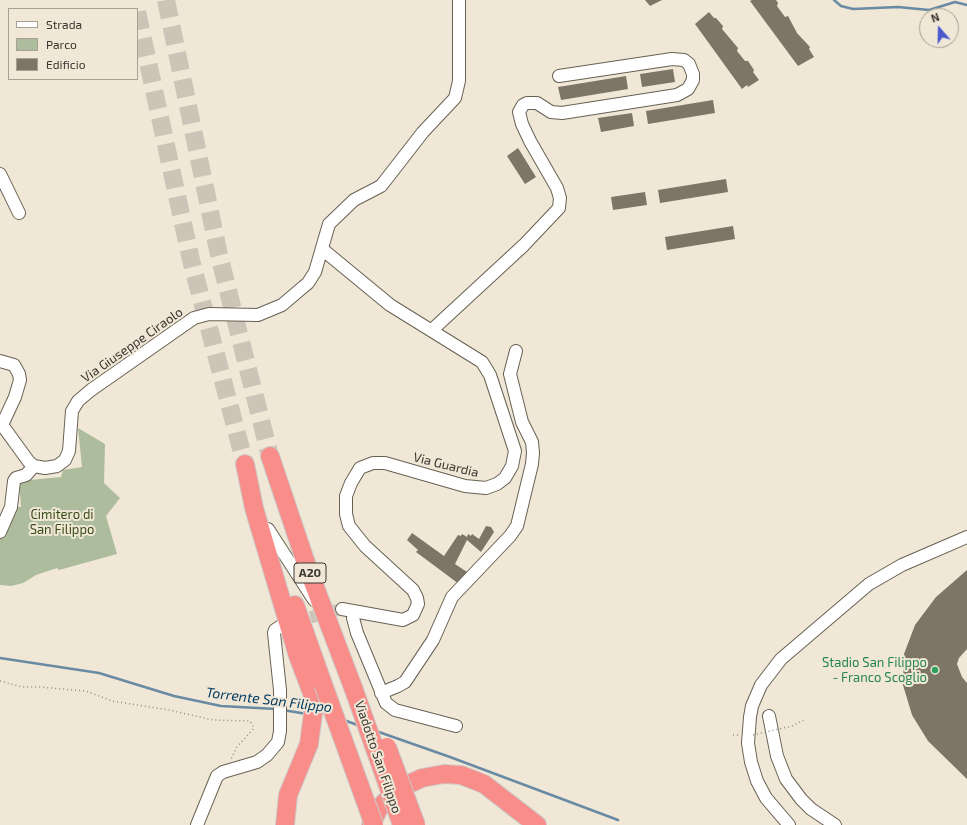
<!DOCTYPE html>
<style>
body{margin:0}
#map{position:relative;width:967px;height:825px;overflow:hidden;background:#f0e7d7;font-family:"Exo 2",sans-serif}
canvas{display:block}
.legend{position:absolute;left:8px;top:8px;width:130px;height:72px;box-sizing:border-box;background:#f0e7d7;border:1px solid #a7a194;margin:0;padding:5px 7px;list-style:none;font-size:12px;color:#3a3730}
.legend li{display:flex;align-items:center;gap:8px;height:20px}
.legend b{width:20px;border:1px solid #a7a194}
.north{position:absolute;left:919px;top:8px;width:40px;height:40px;box-sizing:border-box;background:#f0e7d7;border:1px solid #a7a194;border-radius:50%;rotate:340deg;font-size:11px;font-weight:700;line-height:16px;text-align:center;color:#3a3730}
.north::after{content:'';display:block;margin:auto;width:14px;height:18px;background:#4b59ce;clip-path:polygon(50% 0,100% 100%,50% 72%,0 100%)}
</style>
<div id="map">
<canvas width="967" height="825"></canvas>
<ul class="legend">
<li><b style="height:5px;background:#fff"></b>Strada</li>
<li><b style="height:11px;background:#adbc9c"></b>Parco</li>
<li><b style="height:11px;background:#7d7566"></b>Edificio</li>
</ul>
<div class="north">N</div>
</div>
<script>
const g = document.querySelector('canvas').getContext('2d');
g.lineJoin = 'round';
function fill(path, color) { g.fillStyle = color; g.fill(path, 'evenodd'); }
const shape = rows => new Path2D(rows.map(r => 'M' + r).join(''));
function strokePath(path, color, width, dash) { g.strokeStyle = color; g.lineWidth = width; g.lineCap = dash ? 'butt' : 'round'; g.setLineDash(dash || []); g.stroke(path); }
function write(font, color, halo, rows, align = 'center') {
  g.font = font + ' "Exo 2",sans-serif'; g.lineWidth = 4; g.setLineDash([]); g.textBaseline = 'middle'; g.strokeStyle = halo; g.fillStyle = color; for (const [text, x, y, turn = 0] of rows) {
    g.save(); g.translate(x, y); g.rotate((+turn || 0) * Math.PI / 180); g.textAlign = isNaN(turn) ? turn : align; if (halo) g.strokeText(text, 0, 0); g.fillText(text, 0, 0); g.restore();
  }
}
fill(shape([
 [78,428,105,444,104,483,120,498,106,516,117,554,59,570,57,568,36,575,23,583,11,586,0,585,0,539,1,537,3,539,16,507,21,507,19,481,61,477,63,470,82,467]
]), '#adbc9c');
strokePath(shape([
 [834,0,841,6,853,9,898,7,929,10,955,2,967,5],
 [0,658,99,673,174,696,221,706,276,709],
 [283,710,307,714],
 [344,720,360,726],
 [376,731,450,757,618,820]
]), '#698aa3', 2.5);
fill(shape([
 [645,0,662,0,650,6],
 [752,0,776,0,778,3,777,6,785,17,788,16,797,33,810,47,809,49,814,57,798,66,750,1],
 [709,12,714,18,716,18,723,26,722,29,738,48,737,51,745,61,748,61,754,70,753,72,759,80,748,87,747,85,742,89,695,24],
 [673,69,675,82,642,87,640,74],
 [626,76,628,89,561,100,558,87],
 [713,100,715,113,648,124,646,111],
 [632,113,634,126,601,132,598,118],
 [518,148,536,177,525,184,507,156],
 [726,179,728,192,660,203,658,190],
 [645,192,647,205,613,210,611,197],
 [733,226,735,239,667,250,665,237],
 [486,526,491,527,494,532,481,552,467,540,455,564,467,572,459,584,416,552,418,550,407,540,412,533,444,556,458,535,461,536,462,534,467,537,468,534,471,536,472,534,479,539],
 [967,570,967,649,959,658,957,664,962,677,967,683,967,779,928,741,912,715,903,685,904,654,915,625,936,597]
]), '#7d7566');
strokePath(shape([
 [293,622,342,609]
]), '#ccc4b6', 12, [12, 6]);
strokePath(shape([
 [166,0,219,255,270,456],
 [137,12,191,260,245,464]
]), '#ccc4b6', 18, [18, 9]);
const minor = shape([
 [0,174,19,213],
 [322,249,390,305,482,362,490,375,515,451,512,466,505,478,497,484,486,488,465,486,385,463,373,463,360,468,351,483,346,496,346,514,349,526,365,546,413,590,417,598,418,604,413,615,403,620,342,609],
 [432,330,524,245,559,208,560,198,557,188,530,141,522,124,519,112,523,105,527,103,537,103,551,112,562,113,677,95,688,89,693,80,693,74,689,64,684,60,672,59,559,76],
 [0,361,14,365,19,374,20,380,15,397,2,425],
 [0,422,29,462,34,466,45,468,57,466,65,460,69,451,72,411,78,401,91,390,194,318,209,314,258,315,282,305,302,288,308,283,315,272,329,224,354,200,381,186,423,132,455,98,459,81,459,0],
 [268,529,314,600],
 [0,532,11,507,14,481,16,478,26,475,34,466],
 [354,612,353,618,357,633,386,703,395,710,456,726],
 [381,693,398,686,405,682,433,640,452,597,510,536,517,526,532,464,533,453,532,442,522,422,510,374,516,351],
 [769,716,777,756,786,779,801,799,811,809,835,825],
 [197,825,217,776,223,772,257,762,267,755,278,742,280,731,280,690,274,633,275,630,281,626],
 [789,825,766,798,757,781,751,762,748,743,750,717,752,706,761,685,781,659,869,584,902,565,967,537]
]);
const highway = shape([
 [270,456,307,566,354,690],
 [245,464,254,508,298,656,312,693,314,706,309,744,288,795,285,825],
 [295,605,323,684],
 [371,825,379,808,398,789,422,778,444,774,461,775,484,784,537,825]
]);
strokePath(minor, '#686153', 14);
strokePath(highway, '#cccbc9', 20);
strokePath(shape([
 [0,681,22,687,39,687,86,691,112,701,169,710,213,720,250,721,254,728,237,747,231,759],
 [792,726,806,719],
 [733,735,739,735]
]), '#938d82', 1.5, [1, 3]);
strokePath(minor, '#fff', 12);
strokePath(highway, '#f88d89', 18);
const highwayBridge = shape([
 [323,684,374,825],
 [354,690,402,825],
 [387,747,416,825]
]);
strokePath(highwayBridge, '#cccbc9', 20, []);
strokePath(shape([
 [753,735,792,726]
]), '#938d82', 1.5, [1, 3]);
strokePath(highwayBridge, '#f88d89', 18);
for (const [x, y, r, color] of [
 [935,670,4,"#2e9e5b"]
]) { const dot = new Path2D(); dot.arc(x, y, r, 0, 2 * Math.PI); g.fillStyle = color; g.fill(dot); strokePath(dot, '#f0e7d7', 1.5); }
for (const [x, y, w] of [
 [310,573,32]
]) { const box = new Path2D(); box.roundRect(x - w / 2, y - 10, w, 20, 3); g.fillStyle = '#f0e7d7'; g.fill(box); strokePath(box, '#3a3730', 1); }
write('bold 12px', '#3a3730', null, [
 ["A20",310,573]
]);
write('13px', '#3a3730', '#f0e7d7', [
 ["Via Giuseppe Ciraolo",132,345,-35],
 ["Via Guardia",446,465,14],
 ["Viadotto San Filippo",378,757,71]
]);
write('13px', '#374c14', '#f0e7d7', [
 ["Cimitero di",62,515],
 ["San Filippo",62,530]
]);
write('13px', '#27864d', '#f0e7d7', [
 ["Stadio San Filippo",927,663],
 ["- Franco Scoglio",927,678]
], 'right');
write('italic 14px', '#003b60', '#f0e7d7', [
 ["Torrente San Filippo",269,700,7]
]);
</script>
